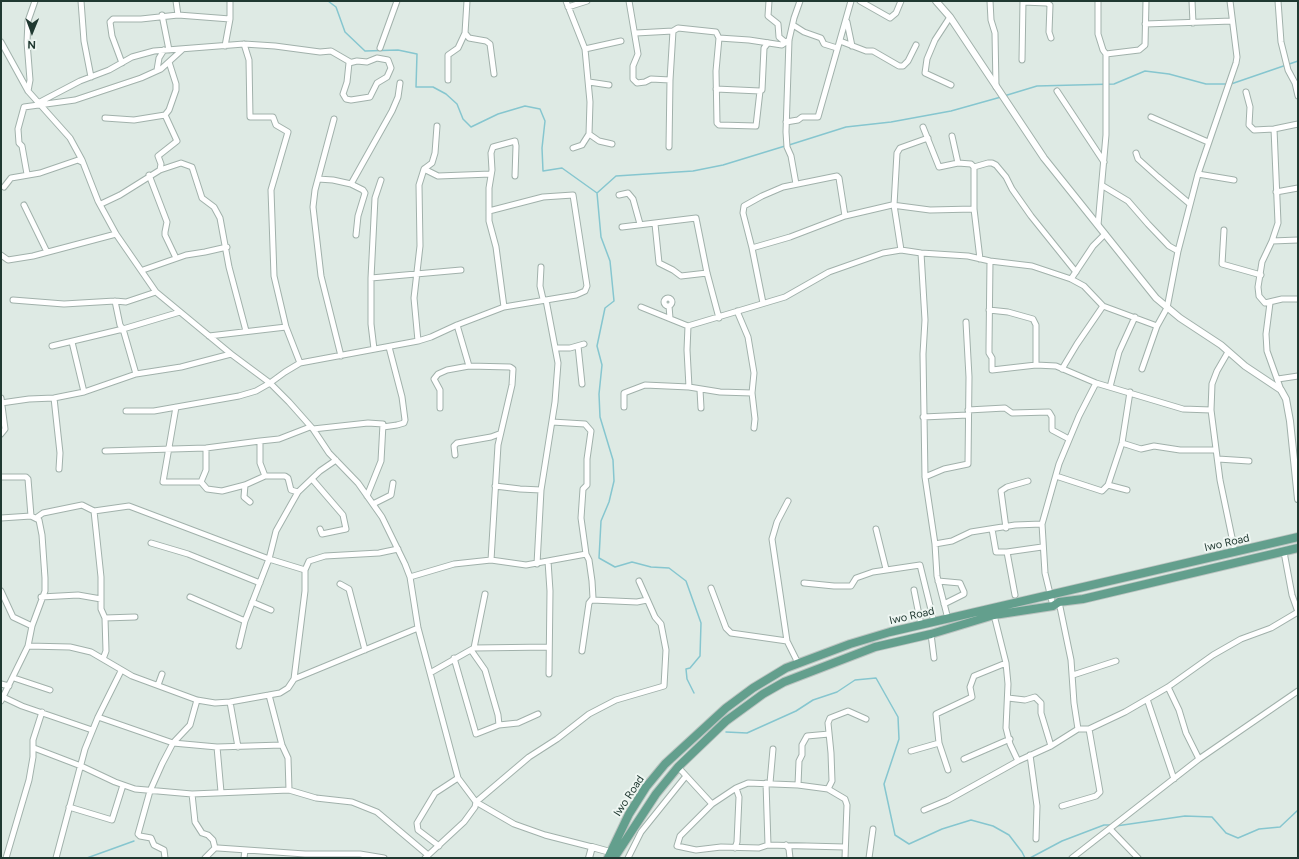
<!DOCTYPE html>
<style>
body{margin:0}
#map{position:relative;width:1299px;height:859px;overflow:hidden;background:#deeae4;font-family:Figtree,sans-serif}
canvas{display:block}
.frame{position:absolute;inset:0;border:2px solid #203931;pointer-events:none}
.north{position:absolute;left:12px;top:12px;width:40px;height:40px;-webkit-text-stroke:3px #eef6f2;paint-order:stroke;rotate:181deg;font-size:11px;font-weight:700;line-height:16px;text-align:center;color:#203931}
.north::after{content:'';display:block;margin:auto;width:14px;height:18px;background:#203931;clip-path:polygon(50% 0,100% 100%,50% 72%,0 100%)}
</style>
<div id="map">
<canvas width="1299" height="859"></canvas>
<div class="frame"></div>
<div class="north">N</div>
</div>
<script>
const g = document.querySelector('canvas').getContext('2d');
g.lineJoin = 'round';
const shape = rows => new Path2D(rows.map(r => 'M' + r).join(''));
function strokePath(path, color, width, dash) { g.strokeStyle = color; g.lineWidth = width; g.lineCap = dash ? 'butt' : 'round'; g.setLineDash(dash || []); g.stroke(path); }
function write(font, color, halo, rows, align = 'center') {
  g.font = font + ' Figtree,sans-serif'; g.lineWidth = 4; g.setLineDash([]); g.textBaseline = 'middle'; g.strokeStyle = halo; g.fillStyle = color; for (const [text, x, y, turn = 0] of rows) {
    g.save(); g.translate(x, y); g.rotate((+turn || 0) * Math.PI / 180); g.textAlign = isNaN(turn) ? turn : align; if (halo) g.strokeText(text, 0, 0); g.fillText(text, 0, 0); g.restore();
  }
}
strokePath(shape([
 [328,1,336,7,345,32,365,51,398,50,417,54,416,87,433,87,446,94,457,104,463,119,471,127,498,114,525,106,540,109,545,121,542,148,543,171,562,168,597,193],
 [1231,84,1298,61],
 [1004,96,1037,86,1114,84,1145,71,1169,74,1206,84,1227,84],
 [789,145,846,127,891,122,951,111,1001,97],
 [597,193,616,176,693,171,723,165,785,146],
 [597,193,601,237,610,261,614,301,605,308,597,346,602,365,599,394,600,417,613,460,614,481,609,502,601,521,599,558,615,567,632,562,651,567,669,568,686,581,701,623,700,656,690,668,686,669,687,679,694,693],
 [726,732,747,733,796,711,813,700,837,692,855,680,876,678,898,717,899,739,884,784,895,835,909,844,942,829,971,820,993,826,1009,835,1022,852,1025,858],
 [1116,826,1185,816,1212,817,1226,833,1238,838,1259,829,1280,827,1298,810],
 [87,858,134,841],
 [1030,858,1062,841,1104,825,1111,825]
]), '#86c6cf', 1.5);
const minor = shape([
 [81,1,84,41,91,77],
 [176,1,178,15],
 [566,1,585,49,590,102,589,134,582,145,573,148],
 [629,1,638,54,633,66,633,79,637,83,645,82,651,79,670,80],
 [769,1,768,16,778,24,779,37,785,42],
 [860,1,890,18,896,13,901,1],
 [990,1,991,20,995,33,996,87],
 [1098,1,1098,34,1103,50,1106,54,1139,50,1145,45,1146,1],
 [1192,1,1193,23],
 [1278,1,1281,42,1288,70,1295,83,1298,96],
 [1023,2,1047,3,1050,5,1049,32,1051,38],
 [568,7,587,1],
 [162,15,169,50],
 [950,17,935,40,927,59,925,73,951,85],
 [847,22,852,46],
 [1145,24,1232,21],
 [793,25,804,32,821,38,824,44,837,48],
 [465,33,469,38,486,41,490,44,494,74],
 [636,33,673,31,678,28,716,32,719,38,716,71,717,123,719,125,756,126,760,91],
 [719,38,749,40,782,45,789,40],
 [840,41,866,51,873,51,899,66,903,66,908,61,916,45],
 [1,42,28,91,70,138,82,160,98,201,116,234,156,292,231,354,270,383,289,402,313,429,329,453,358,483,382,517,405,564,410,577,418,628,458,778,476,802,514,824,545,835,592,847],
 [244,44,249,60,250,117,273,117,276,125,288,132,271,190,274,276,286,327,300,363],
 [225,46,230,19,230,1],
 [380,48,397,1],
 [585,49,621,41],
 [377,58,388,60,391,68,387,77,377,83,370,97,351,100,346,99,343,94,347,82,349,63,357,61,367,62,377,58],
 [1022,60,1023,1],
 [122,63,112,36,110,22,113,19,141,19,178,15,230,19],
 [157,70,159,58,164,50],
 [448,80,448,55,458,48,465,33,467,1],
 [589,82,609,85],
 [716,89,760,91,762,90,764,48,768,43],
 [28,91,30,80,27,42,28,21,35,1],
 [1057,91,1104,162],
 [1246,92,1250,107,1249,125,1254,130,1274,129,1298,124],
 [38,103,80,81,109,70,132,57,154,51,244,44,275,46,320,52,331,51,350,62],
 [165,115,169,110,176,90,176,84,169,62],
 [1151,117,1208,142],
 [105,118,134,120,165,115,177,141,158,156,161,164,160,170],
 [334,119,315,190,313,207,321,276,341,356],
 [786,122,798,120,802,117,818,117,851,1],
 [923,127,939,167,958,163,971,164,974,167,974,209,980,259],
 [1274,129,1278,223,1272,241,1262,262,1258,287,1259,296,1265,303,1282,299,1298,299],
 [589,134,599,141,612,144],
 [952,136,958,163],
 [669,147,670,80,673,31],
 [1136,153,1138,159,1158,177,1190,204],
 [974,167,988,163,992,163,996,165,1006,177,1012,189,1031,216,1076,272],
 [424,169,438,176,491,174],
 [27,174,22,146,19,143,18,129,24,107,75,100,141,78,161,69,183,49],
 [1198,174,1234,180],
 [149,175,167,222,165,232,165,235,176,258],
 [318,179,333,180,351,184,363,190,365,193,358,216,356,235],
 [351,184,392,111,398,97,400,83],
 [796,184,791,156,787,147,786,132,789,40,794,18,800,1],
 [1103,186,1128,201,1148,224,1169,246,1178,251],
 [4,187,11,178,40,173,78,160,82,162],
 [1276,192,1298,188],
 [619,195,628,193,633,199,640,224],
 [101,204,120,195,160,170,181,163,192,167,202,198,214,207,220,218,229,267,246,331],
 [24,205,47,252],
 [655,224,659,263,673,270,681,276,707,273],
 [1098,225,1106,135,1106,54],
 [622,227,696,218,707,273,719,318],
 [1224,230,1222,264,1261,275],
 [1272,241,1298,240],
 [752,248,743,213,744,206,762,196,783,187,837,176,839,178,845,216],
 [901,250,894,205,897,153,900,148,928,138],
 [921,253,925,320,923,354,925,477,935,544,937,576,948,619],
 [1,255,8,260,33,256,116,234],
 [990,261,989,346,989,353,992,358,992,370,1036,365,1056,366,1096,383,1183,409,1211,410],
 [143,270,186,255,205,252,227,247],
 [371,278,461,270],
 [1071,279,1093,246,1105,234],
 '664 302a4 4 0 1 1 8 0a4 4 0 1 1-8 0Z',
 [13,300,64,304,115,301,126,302,156,292],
 [115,301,120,325,123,329,136,374],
 [763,303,752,248,790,237,845,216,892,205,930,210,974,209],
 [1270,303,1266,334,1267,351,1281,390],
 [669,306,670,318],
 [504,307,496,247,489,221,489,188,492,170,491,153,493,147,515,141,516,146,515,176],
 [641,307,688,326,785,297,829,272,883,253,901,250,921,253,968,256,990,261,1032,266,1071,279,1084,286,1103,306,1157,326],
 [989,310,1008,312,1033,319,1036,325,1036,365],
 [737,311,748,337,754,373,752,393,755,419,754,428],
 [457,325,469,366],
 [688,326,687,350,689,387],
 [209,336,286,327],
 [418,341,414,298,420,246,419,185,424,169,432,163,435,153,437,126],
 [72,342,84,392],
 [52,346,123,329,180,312],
 [578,346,582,384],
 [556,348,570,348,584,344],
 [374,349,371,324,371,278,375,198,381,180],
 [1228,352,1217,371,1212,384,1211,410,1220,480,1235,552],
 [1062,369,1077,344,1103,306],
 [1142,369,1157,326,1167,308,1178,251,1198,174,1236,63,1237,57,1230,1],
 [1278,379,1298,376],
 [1110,387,1119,352,1135,317],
 [700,390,701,408],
 [1,398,5,429,1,434],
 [54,398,60,453,59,469],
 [1,403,29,399,54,398,84,392,136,374,181,367,231,354],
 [176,407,163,482,201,482,207,489,222,491,245,485,265,476,285,476,288,478,291,490,298,492],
 [624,407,624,393,645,385,689,387,720,392,752,393],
 [440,408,440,390,434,379,438,374,447,370,469,366,510,367,513,369,512,385,498,445,491,560],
 [968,410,1005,408,1012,413,1049,412,1052,417,1052,430,1069,439],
 [126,411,154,411,239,396,256,391,270,383,285,372,300,363,418,341,431,337,457,325,504,307,576,295,585,291,587,286,573,195,543,197,489,211],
 [923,417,968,415],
 [552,422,585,424,591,431,587,459,587,485,583,489,581,518,586,554,589,560,592,581,593,598,589,603,582,651],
 [383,427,397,425,404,423,405,420,402,397,389,347],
 [313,429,368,423,383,424,381,461,367,496],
 [260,441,260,463,265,476],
 [1122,443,1141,449,1154,446,1180,450,1216,450],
 [105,451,206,448,260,441,279,439,310,427],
 [455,455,454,446,457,443,491,437,499,434],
 [1218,459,1249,461],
 [1056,476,1102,491,1108,485,1127,490],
 [1,477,26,477,28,479,31,516],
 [925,477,944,469,968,464,969,377,966,322],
 [312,479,343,515,346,529,322,534,320,529],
 [201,482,206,470,206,448],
 [245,485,244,497,250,502],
 [1108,485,1122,443,1130,392],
 [495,486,520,489,541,490],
 [788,501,777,522,772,539,787,641,798,663],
 [373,504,391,495,393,483],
 [1,518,31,516,39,520,42,535,45,578,45,591,32,626,28,646,1,701],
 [36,518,43,513,82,505,94,511],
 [1006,528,1001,491,1007,487,1028,481],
 [876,529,886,569],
 [992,529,996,552,1007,552,1042,547],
 [151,543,188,554,260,583],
 [935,544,952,541,971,532,1015,525,1042,524],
 [1007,552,1015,595],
 [1284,552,1292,595,1298,612],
 [548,561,550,591,549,674],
 [537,564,541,490,555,402,558,363,546,300,543,299,540,286,541,267],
 [410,577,454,564,491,560,526,565,586,554],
 [938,581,960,583,964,592,964,594,944,604],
 [804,583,834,586,851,586,856,578,873,572,920,565,934,622],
 [340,584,349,589,365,650],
 [711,588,726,628,731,633,787,641],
 [914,590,921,625],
 [1,591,13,617,32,626],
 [41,597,78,595,101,599],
 [190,597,245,621],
 [592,600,637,602,647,600],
 [252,602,271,610],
 [1059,602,1071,660,1074,703,1078,729],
 [1053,606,1045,573,1042,524,1059,464,1079,416,1096,383],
 [994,615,1006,663,1008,684,1006,728,1010,744,1018,761],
 [105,618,135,617],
 [931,634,934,658],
 [28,646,70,647,91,652,132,676,197,700,215,703,230,702,280,693,288,688,294,679,305,591,305,570,309,561,325,556,379,553,398,549],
 [239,646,245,621,269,559,276,531,298,492,320,471,336,460],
 [474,648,485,594],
 [471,650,485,670,498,715,499,725],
 [454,658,476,734,499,725,518,723,538,714],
 [103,659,106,651,105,618,101,609,101,577,94,511,129,506,269,559,305,570],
 [430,673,474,648,549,647],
 [1073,675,1116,661],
 [14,678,50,690],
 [294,679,418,628],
 [1,684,9,686],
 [158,685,162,674],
 [1168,687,1179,710,1186,733,1199,759],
 [269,695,282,745,288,758,289,790],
 [3,697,22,706,92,730],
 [1008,698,1025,700,1035,697,1041,703,1041,713,1051,746],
 [1147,699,1174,779],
 [230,702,238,747],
 [98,717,173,743,217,747,282,745],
 [217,747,221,792],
 [34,748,81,766,115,782,135,789,192,794,289,790,316,798,352,802,377,812,428,855],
 [911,751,939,743],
 [1030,755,1037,806,1036,839],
 [964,759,1010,739],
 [678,767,712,804],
 [948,770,939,743,936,714,972,697,970,687,974,676,1006,663],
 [766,783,768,845],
 [770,783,773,749],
 [798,785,799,761,802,755,802,745,807,736,829,734],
 [828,789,832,781,831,753,828,723,830,718,848,711,866,719],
 [192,794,195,822,202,833,208,835,213,840,215,848],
 [1062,806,1096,796,1100,792,1089,729],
 [69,807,112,820,123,785],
 [924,810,948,800,1018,761,1051,746,1078,729,1089,729,1125,712,1168,687,1213,655,1241,639,1271,628,1298,612],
 [1110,829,1138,858],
 [786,845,789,849,790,858],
 [439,846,418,830,417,823,435,793,458,778],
 [735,848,737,842,739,797,736,788],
 [6,858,29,780,33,757,33,740,42,712],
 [56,858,85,749,98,717,121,671],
 [165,858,164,850,154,845,151,838,140,836,138,834,150,791,162,764,173,743,190,725,197,700],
 [205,858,215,848,218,848,305,854,360,854,384,858],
 [244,858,245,850],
 [425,858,464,822,475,807,476,802,529,757,557,739,589,714,616,700,664,686,666,650,661,624,655,617,639,581],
 [628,858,641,832,686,776],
 [845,858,847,805,845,799,828,789,798,785,748,783,736,788,712,804,680,836,677,846,696,850,721,847,759,848,768,845,845,847],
 [869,858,873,829],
 [1072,858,1199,759,1298,691]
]);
const tertiary = shape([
 [936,1,950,17,1044,158,1156,298,1180,318,1221,345,1245,366,1281,390,1286,399,1290,421,1298,499],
 [589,858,592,847,610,852]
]);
const primary = shape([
 [608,858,629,814,646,787,665,764,726,708,753,688,786,668,850,644,890,632,1298,537],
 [614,858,656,794,678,767,726,721,763,694,784,682,875,647,931,634,994,615,1053,606,1059,602,1083,599,1298,548]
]);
strokePath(minor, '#a1b1ab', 7);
strokePath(tertiary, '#a1b1ab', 8);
strokePath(primary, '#bcc4c1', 10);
strokePath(minor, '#fff', 5);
strokePath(tertiary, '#fff', 6);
strokePath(primary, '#639f8d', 8);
write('11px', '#203931', '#eef6f2', [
 ["Iwo Road",1227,543,-13],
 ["Iwo Road",912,616,-13],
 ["Iwo Road",629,796,-57]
]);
</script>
